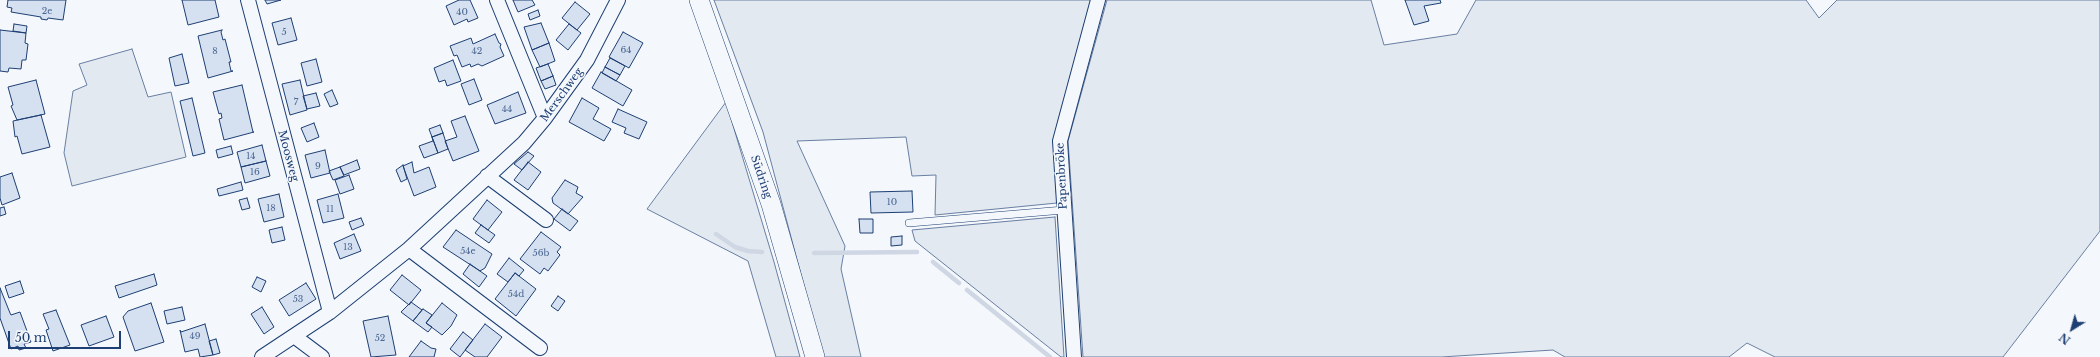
<!DOCTYPE html>
<meta charset="utf-8">
<style>
body{margin:0}
#map{position:relative;width:2100px;height:357px;overflow:hidden;background:#f4f7fb;font-family:"Libre Baskerville",serif}
canvas{display:block}
.north{position:absolute;left:2052px;top:309px;width:40px;height:40px;-webkit-text-stroke:3px #f4f7fb;paint-order:stroke;rotate:217deg;font-size:11px;font-weight:700;line-height:16px;text-align:center;color:#1d3f73}
.north::after{content:'';display:block;margin:auto;width:14px;height:18px;background:#1d3f73;clip-path:polygon(50% 0,100% 100%,50% 72%,0 100%)}
.scale{position:absolute;left:8px;top:331px;width:113px;height:18px;box-sizing:border-box;border:2px solid #1d3f73;border-top:0;padding-left:5px;font-size:12px;line-height:14px;white-space:nowrap;color:#1d3f73;-webkit-text-stroke:3px #f4f7fb;paint-order:stroke}
</style>
<div id="map">
<canvas width="2100" height="357"></canvas>
<div class="north">N</div>
<div class="scale">50 m</div>
</div>
<script>
const g = document.querySelector('canvas').getContext('2d');
g.lineJoin = 'round';
function fill(path, color) { g.fillStyle = color; g.fill(path, 'evenodd'); }
const shape = rows => new Path2D(rows.map(r => 'M' + r).join(''));
function strokePath(path, color, width, dash) { g.strokeStyle = color; g.lineWidth = width; g.lineCap = dash ? 'butt' : 'round'; g.setLineDash(dash || []); g.stroke(path); }
function write(font, color, halo, rows, align = 'center') {
  g.font = font + ' "Libre Baskerville",serif'; g.lineWidth = 3; g.setLineDash([]); g.textBaseline = 'middle'; g.strokeStyle = halo; g.fillStyle = color; for (const [text, x, y, turn = 0] of rows) {
    g.save(); g.translate(x, y); g.rotate((+turn || 0) * Math.PI / 180); g.textAlign = isNaN(turn) ? turn : align; if (halo) g.strokeText(text, 0, 0); g.fillText(text, 0, 0); g.restore();
  }
}
const green = shape([
 [714,0,1091,0,1053,140,1057,203,935,215,936,175,912,176,906,137,797,141,845,246,841,269,861,357,823,357,763,132,714,0],
 [1107,0,1371,0,1384,45,1457,34,1476,0,1806,0,1819,18,1837,0,2100,0,2100,231,2003,357,1775,357,1747,343,1729,357,1565,357,1553,350,1441,357,1083,357,1068,141,1107,0],
 [132,49,148,97,171,92,186,157,72,186,64,153,73,91,87,85,79,64,132,49],
 [726,102,774,262,800,357,776,357,748,261,647,209,726,102],
 [1055,217,1064,357,1061,357,915,241,912,230,1055,217]
]);
fill(green, '#e3e9f0');
strokePath(green, '#687fa3', 1);
strokePath(shape([
 [716,234,735,247,748,251,762,252],
 [814,253,917,252],
 [933,262,959,283],
 [967,290,1050,357]
]), '#cfd7e4', 4.5);
const building = shape([
 [8,0,66,0,63,20,48,18,47,20,41,19,41,17,11,12,12,8,7,7,8,0],
 [182,0,215,0,219,17,188,25,182,0],
 [265,0,281,0,267,4,265,0],
 [459,0,470,0,478,18,468,22,467,19,454,25,446,6,459,0],
 [513,0,532,0,535,5,518,12,513,0],
 [1405,0,1440,0,1441,3,1424,6,1429,21,1414,25,1405,0],
 [575,2,590,14,577,30,562,18,575,2],
 [538,10,540,16,530,20,528,14,538,10],
 [291,18,297,40,278,45,272,23,291,18],
 [541,23,549,43,532,50,524,27,541,23],
 [14,24,27,26,26,33,13,31,14,24],
 [569,24,581,33,568,50,556,40,569,24],
 [0,30,26,33,25,43,28,44,26,60,22,60,21,69,9,68,8,72,0,71,0,30],
 [222,30,221,32,223,40,225,39,231,62,229,62,231,71,233,71,208,78,198,36,222,30],
 [623,32,643,43,629,68,609,57,623,32],
 [495,34,499,43,501,44,500,47,504,56,482,66,478,64,471,67,470,64,462,67,457,55,454,56,450,46,471,38,473,44,495,34],
 [549,43,555,61,540,67,532,50,549,43],
 [182,54,189,83,175,86,169,58,182,54],
 [610,58,625,66,620,75,605,67,610,58],
 [316,59,322,82,307,86,301,63,316,59],
 [453,60,461,81,447,86,445,80,439,82,434,68,453,60],
 [548,64,553,76,541,81,536,68,548,64],
 [605,67,620,75,616,81,602,73,605,67],
 [601,72,632,90,623,106,592,88,601,72],
 [553,76,556,85,545,89,541,81,553,76],
 [474,79,482,100,469,105,461,84,474,79],
 [36,80,45,114,17,120,11,106,13,105,8,87,36,80],
 [300,80,307,110,290,115,282,84,300,80],
 [242,85,253,132,254,132,224,140,219,119,222,118,221,113,219,114,213,92,242,85],
 [332,90,338,104,330,107,324,94,332,90],
 [518,92,526,113,495,124,487,105,518,92],
 [316,93,320,106,307,109,303,96,316,93],
 [192,98,205,153,193,156,180,101,192,98],
 [582,98,599,108,593,119,611,129,604,141,569,122,582,98],
 [618,109,647,122,639,139,624,133,626,128,612,122,618,109],
 [41,115,50,147,22,154,17,136,15,137,13,121,41,115],
 [465,116,479,151,453,161,445,141,457,137,451,121,465,116],
 [314,123,319,137,307,142,301,128,314,123],
 [440,125,443,133,432,137,429,129,440,125],
 [443,133,448,149,438,153,432,137,443,133],
 [432,137,438,153,424,158,419,146,433,141,432,137],
 [262,145,266,161,241,167,237,152,262,145],
 [231,146,233,154,218,158,216,150,231,146],
 [325,150,330,173,311,178,305,155,325,150],
 [528,152,534,156,522,170,514,164,528,152],
 [357,160,360,169,344,175,340,167,357,160],
 [266,161,270,176,245,183,241,167,266,161],
 [412,162,414,173,429,167,436,187,414,196,403,166,412,162],
 [528,162,541,172,528,190,514,180,528,162],
 [403,165,407,179,401,182,396,170,403,165],
 [340,167,344,176,333,180,329,171,340,167],
 [12,173,20,198,2,205,0,198,0,177,12,173],
 [349,175,354,189,340,194,335,180,349,175],
 [565,180,578,187,576,193,583,197,568,214,553,203,552,198,565,180],
 [241,182,243,190,219,196,217,189,241,182],
 [912,191,913,212,871,213,870,192,912,191],
 [279,194,284,217,264,222,258,199,279,194],
 [338,194,344,218,323,223,317,200,338,194],
 [247,198,250,208,242,210,239,200,247,198],
 [487,200,502,212,488,230,473,219,487,200],
 [4,207,6,214,0,216,0,208,4,207],
 [562,209,578,221,570,231,554,219,562,209],
 [361,218,364,225,352,230,349,222,361,218],
 [859,219,873,219,873,233,860,233,859,219],
 [481,225,495,235,489,243,475,233,481,225],
 [282,227,285,240,272,243,269,230,282,227],
 [456,230,492,254,485,268,480,271,443,247,456,230],
 [541,232,561,247,557,252,560,255,548,271,544,268,540,274,520,259,541,232],
 [354,234,361,251,340,259,334,243,354,234],
 [902,236,902,245,891,246,891,237,902,236],
 [509,258,524,270,519,276,515,273,508,282,497,274,509,258],
 [470,264,487,276,479,287,463,274,470,264],
 [515,273,536,289,516,316,495,299,515,273],
 [154,274,157,285,119,298,115,286,154,274],
 [402,275,421,290,409,305,390,290,402,275],
 [257,277,266,281,261,292,252,287,257,277],
 [20,281,24,293,9,298,5,286,20,281],
 [306,283,316,299,289,316,279,300,306,283],
 [0,288,10,313,11,315,20,312,31,342,24,344,26,348,19,350,18,346,11,349,0,318,0,288],
 [558,296,565,301,558,311,551,306,558,296],
 [411,302,422,310,413,321,401,312,411,302],
 [151,303,164,342,135,351,123,317,128,311,151,303],
 [442,303,457,315,451,326,442,335,426,323,442,303],
 [182,307,185,320,167,324,164,311,182,307],
 [262,307,274,327,264,334,251,314,262,307],
 [423,309,432,315,426,323,432,327,428,332,413,321,423,309],
 [56,310,70,345,53,351,46,330,49,329,43,314,56,310],
 [106,316,114,337,89,346,81,325,106,316],
 [388,316,396,355,371,357,363,321,388,316],
 [205,324,213,355,200,357,198,349,185,352,180,330,181,332,205,324],
 [485,324,502,337,487,357,475,357,465,350,485,324],
 [463,332,473,340,460,357,450,349,463,332],
 [216,339,220,353,213,355,209,341,216,339],
 [421,341,431,348,436,349,434,357,409,357,421,341]
]);
fill(building, '#d5e0f0');
strokePath(building, '#1d3f73', 1);
const lane = shape([
 [909,223,1064,210]
]);
const street = shape([
 [248,0,330,312],
 [497,0,545,118],
 [487,176,546,220],
 [409,249,540,348],
 [294,336,322,357],
 [262,357,330,312,409,249,524,143,545,118,587,60,618,0],
 [1074,357,1060,141,1098,0]
]);
const secondary = shape([
 [699,0,771,204,815,357]
]);
strokePath(lane, '#1d3f73', 8);
strokePath(street, '#1d3f73', 16);
strokePath(secondary, '#1d3f73', 20);
strokePath(lane, '#f4f7fb', 7);
strokePath(street, '#f4f7fb', 14);
strokePath(secondary, '#f4f7fb', 19);
write('9px', '#4b6792', null, [
 ["2e",47,11],
 ["40",462,12],
 ["5",284,32],
 ["64",626,50],
 ["8",215,51],
 ["42",477,51],
 ["7",296,102],
 ["44",507,109],
 ["14",251,156],
 ["9",318,166],
 ["16",255,172],
 ["10",892,202],
 ["18",271,208],
 ["11",330,209],
 ["13",348,247],
 ["54e",468,251],
 ["56b",541,253],
 ["54d",516,294],
 ["53",298,299],
 ["49",195,336],
 ["52",380,338]
]);
write('11px', '#1d3f73', '#f4f7fb', [
 ["Merschweg",562,95,-54],
 ["Moosweg",288,156,75],
 ["Papenbröke",1062,176,-93],
 ["Südring",761,177,71]
]);
</script>
